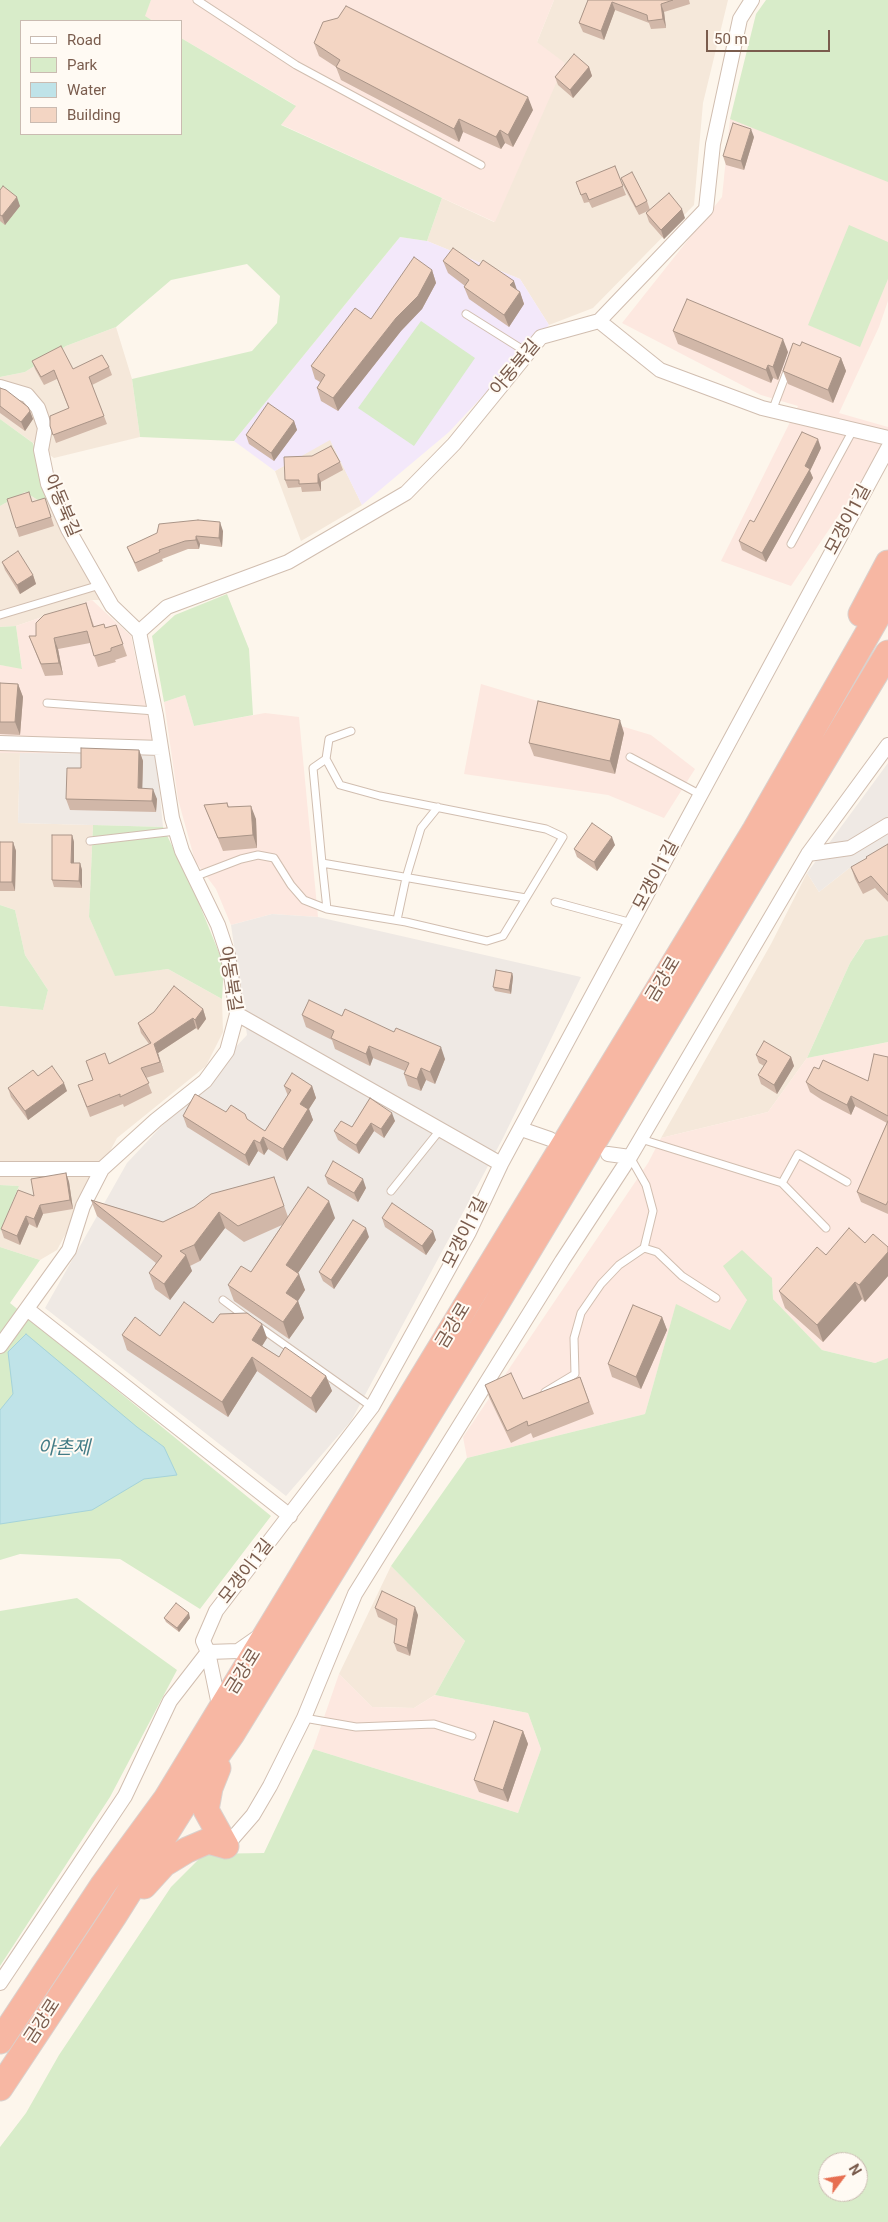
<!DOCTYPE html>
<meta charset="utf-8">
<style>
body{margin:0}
#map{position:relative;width:888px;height:2222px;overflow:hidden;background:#fdf6ec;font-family:Roboto,sans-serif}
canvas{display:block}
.legend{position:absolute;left:20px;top:20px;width:162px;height:115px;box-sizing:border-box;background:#fffaf3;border:1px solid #cabbb1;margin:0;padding:6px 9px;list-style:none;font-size:15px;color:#7a5c4d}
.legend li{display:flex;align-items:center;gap:10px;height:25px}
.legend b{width:25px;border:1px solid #cabbb1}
.north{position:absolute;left:818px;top:2152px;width:50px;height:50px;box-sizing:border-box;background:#fffaf3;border:1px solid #cabbb1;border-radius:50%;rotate:59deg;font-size:14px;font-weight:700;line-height:20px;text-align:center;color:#7a5c4d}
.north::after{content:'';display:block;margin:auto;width:18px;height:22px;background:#e76f51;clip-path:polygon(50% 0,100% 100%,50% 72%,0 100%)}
.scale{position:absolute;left:706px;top:30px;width:124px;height:22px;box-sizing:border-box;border:2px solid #7a5c4d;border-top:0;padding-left:6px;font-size:15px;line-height:18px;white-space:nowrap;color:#7a5c4d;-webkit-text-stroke:4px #fffaf3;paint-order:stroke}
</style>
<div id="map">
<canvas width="888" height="2222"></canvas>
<ul class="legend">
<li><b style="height:6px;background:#fff"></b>Road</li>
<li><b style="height:14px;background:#d8ecc9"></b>Park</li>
<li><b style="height:14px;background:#bfe3e8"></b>Water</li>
<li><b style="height:14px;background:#f3d5c3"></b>Building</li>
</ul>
<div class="north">N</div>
<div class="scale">50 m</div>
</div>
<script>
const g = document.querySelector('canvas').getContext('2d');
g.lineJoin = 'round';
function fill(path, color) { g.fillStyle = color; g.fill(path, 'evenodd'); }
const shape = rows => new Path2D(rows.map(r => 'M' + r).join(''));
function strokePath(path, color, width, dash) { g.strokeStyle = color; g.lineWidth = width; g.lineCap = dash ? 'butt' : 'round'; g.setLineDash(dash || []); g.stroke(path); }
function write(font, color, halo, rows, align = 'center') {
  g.font = font + ' Roboto,"Noto Sans KR",sans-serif'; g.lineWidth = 4; g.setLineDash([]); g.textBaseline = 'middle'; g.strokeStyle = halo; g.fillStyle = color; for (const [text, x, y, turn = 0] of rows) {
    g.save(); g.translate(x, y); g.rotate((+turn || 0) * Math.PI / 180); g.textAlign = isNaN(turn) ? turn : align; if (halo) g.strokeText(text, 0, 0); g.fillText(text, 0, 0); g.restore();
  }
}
fill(shape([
 [554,0,728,0,703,103,694,205,593,308,549,325,520,279,427,241,442,198,494,222,537,42],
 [116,327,132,379,140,437,54,458,0,419,0,377,25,372,66,346],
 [330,439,362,505,301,541,275,471],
 [25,492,41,502,48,499,101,600,92,600,16,626,0,627,0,506],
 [0,753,20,753,18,823,93,825,89,917,115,975,168,969,222,999,223,1032,206,1066,117,1138,57,1250,40,1260,0,1247,0,1232,19,1186,0,1185,0,1006,43,1010,48,990,25,955,15,910,0,905],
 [888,845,888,935,864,941,850,963,807,1058,768,1112,661,1138,771,944,807,873,819,892,852,866],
 [391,1566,465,1641,435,1695,414,1708,372,1707,339,1674]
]), '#f5e8da');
fill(shape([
 [151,0,554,0,537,42,565,63,495,222,280,124,295,105,181,38,181,21,153,21,144,16],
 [730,119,766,131,888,181,888,301,879,327,839,413,888,427,888,442,791,586,721,561,798,406,761,395,622,323,722,197],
 [92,600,131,636,156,754,0,753,0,665,22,668,16,626],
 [481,684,651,735,695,769,664,818,608,795,464,774],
 [185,695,194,726,265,713,299,717,318,917,272,914,231,925,216,889,195,861,178,799,164,702],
 [888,1042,888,1358,875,1363,822,1350,773,1299,772,1278,747,1300,730,1330,676,1305,645,1414,467,1458,463,1437,648,1163,661,1138,768,1112,807,1058],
 [339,1674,372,1707,414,1708,435,1695,528,1713,541,1749,518,1813,313,1749]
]), '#fde8e0');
fill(shape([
 [20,753,156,754,163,827,18,823],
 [888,763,888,845,852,866,819,892,807,873],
 [272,914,318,917,581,977,503,1138,351,1421,286,1496,45,1308,127,1163,247,1035,231,925]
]), '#efe9e4');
fill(shape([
 [400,237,427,241,520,279,549,325,449,432,362,505,330,440,275,471,234,441]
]), '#f3e8fa');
fill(shape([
 [0,0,151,0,145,16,153,21,21,21,21,134,181,134,181,38,296,106,281,125,442,198,427,241,400,237,234,441,140,437,132,379,252,351,277,323,280,296,247,264,171,280,116,327,66,346,25,372,0,377],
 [766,0,888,0,888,182,730,119,756,14],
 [849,225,888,242,888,279,860,347,808,325],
 [421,321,475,358,414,446,358,408],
 [0,419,33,443,48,499,41,502,25,492,0,506],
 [227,594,249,649,253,715,194,726,185,695,164,702,152,636,175,615],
 [16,626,22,669,0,665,0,627],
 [93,825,163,827,196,896,224,965,222,999,168,969,115,976,89,917],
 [0,905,15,910,25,955,48,990,43,1010,0,1006],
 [888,935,888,1042,807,1058,850,963,865,940],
 [0,1185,19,1186,0,1232],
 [0,1247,40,1260,10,1303,271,1516,200,1609,120,1559,20,1554,0,1560],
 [742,1250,772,1278,773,1299,822,1350,875,1363,888,1358,888,2222,0,2222,0,2147,26,2113,59,2055,171,1887,204,1854,264,1853,313,1749,518,1813,541,1749,528,1713,435,1695,465,1641,391,1566,467,1458,645,1414,676,1304,730,1330,747,1300,723,1266],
 [828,2162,858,2162,858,2192,828,2192],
 [77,1598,177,1670,110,1797,0,1966,0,1611]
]), '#d8ecc9');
const water = shape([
 [26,1334,137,1427,164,1447,177,1475,144,1479,92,1510,0,1524,0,1410,13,1394,8,1352,26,1334]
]);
fill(water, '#bfe3e8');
strokePath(water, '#a5d3da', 1);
const lane = shape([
 [197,0,296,65,481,165],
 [466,314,528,353],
 [772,411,788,369],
 [791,544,853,430],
 [0,615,100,585],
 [47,703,155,711],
 [630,757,701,795],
 [326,759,313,768,322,863,526,898],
 [90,841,176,831],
 [322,863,327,909,406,922,487,941,503,936,563,837,546,829,380,796,340,785,326,759,329,739,351,731],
 [194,877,241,859,258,855,274,858,291,885,304,900,327,909],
 [555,902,632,923],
 [397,920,406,878,421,828,438,807],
 [641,1139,782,1183,826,1228],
 [782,1183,798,1154,847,1182],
 [391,1191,440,1130],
 [644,1248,657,1252,682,1276,716,1298],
 [223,1300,247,1318],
 [258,1326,372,1407],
 [545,1392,575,1374,574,1338,581,1313,601,1284,619,1265,644,1248,653,1211,646,1185,630,1157],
 [304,1718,356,1727,434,1724,472,1736]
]);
const street = shape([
 [599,321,660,370,762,408,888,438],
 [0,387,27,395,38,408,45,428,41,450,48,484,68,529,112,606,139,632,156,716,172,818,182,851,218,925,228,955,237,1014,227,1051,205,1081,156,1120,102,1169,83,1206,69,1250,0,1346],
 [139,632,167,607,288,562,406,493,454,444,541,337,599,321,706,209,713,144,740,19,752,0],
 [0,743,161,748],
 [808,854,850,848,888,825],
 [237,1014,501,1164],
 [521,1129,550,1139],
 [608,1154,630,1157],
 [0,1169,102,1169],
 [27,1309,290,1516],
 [208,1652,238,1651,258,1637],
 [220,1710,208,1652,203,1641,216,1611,372,1407,469,1232,501,1164,888,448],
 [226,1846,253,1815,270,1786,304,1718,355,1594,562,1261,630,1157,808,854,888,745],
 [0,1983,125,1796,170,1701,208,1652]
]);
const highway = shape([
 [861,614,888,563],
 [218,1768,210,1788,206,1810,226,1846],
 [144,1886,164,1864,187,1850,208,1841,226,1846],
 [0,2041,103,1885,166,1799,755,830,888,598],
 [0,2088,114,1916,199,1781,232,1734,489,1316,888,653]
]);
strokePath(lane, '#d1beb0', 9);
strokePath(street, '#d1beb0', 16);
strokePath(highway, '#dad1cd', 27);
strokePath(lane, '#fff', 7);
strokePath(street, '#fff', 14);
strokePath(highway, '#f7b7a3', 25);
fill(shape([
 [588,0,689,0,690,4,664,12,666,28,651,29,649,23,615,10,604,40,583,32,579,23],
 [314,43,533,110,513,147,505,143,501,149,463,132,459,142,341,80,336,67,319,56],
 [589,67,592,76,573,98,558,85,555,77],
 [754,137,744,170,726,165,723,156],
 [615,166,626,195,592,208,589,202,584,203,576,182],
 [621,178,647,201,650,210,685,218,664,239,649,222,646,213,650,210,639,215,624,187],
 [0,190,20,206,5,225,0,221],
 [443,261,479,266,520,292,524,304,509,327,469,299,464,287,465,286,448,273],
 [432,270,436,283,422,309,401,331,338,411,321,401,317,388,320,382,315,379,311,366,371,319],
 [673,331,788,352,778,380,773,378,771,383,678,344],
 [800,346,841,358,846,371,833,403,788,384,783,371],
 [32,361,73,369,109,367,112,375,92,385,107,424,56,443,50,426,69,409,57,379,44,385,35,369],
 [0,388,28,407,33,419,25,431,0,413],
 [294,421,297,430,274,461,249,444,246,435],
 [821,448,810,471,813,478,766,562,742,550,739,541,754,522],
 [340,462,343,470,321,482,321,491,302,492,301,487,288,488,285,480],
 [33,502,48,507,54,526,19,537,16,528],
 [223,531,222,547,200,544,199,549,188,549,162,559,163,561,138,572,127,547],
 [2,562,33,575,36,584,20,594,5,570],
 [86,603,94,626,105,628,116,625,127,656,115,660,116,662,98,667,90,643,58,649,63,675,45,676,29,636,36,636],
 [0,683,18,684,23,697,20,735,0,734],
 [624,733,615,774,534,756,529,743],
 [139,750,143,761,142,789,157,799,156,812,70,810,66,799,81,768],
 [227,803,229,807,256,819,257,848,223,851,204,805],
 [72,835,74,842,74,863,80,863,82,870,82,888,54,887,52,880],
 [13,842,16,851,15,891,0,891,0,882],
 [888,844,888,902,875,888,863,894,855,879,851,867,867,859],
 [615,845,597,871,577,857,574,849],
 [512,973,513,977,511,994,495,991,493,987],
 [203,1009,206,1019,198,1030,196,1028,158,1053,164,1072,146,1078,152,1093,124,1107,123,1104,90,1117,78,1085,93,1080,109,1064,149,1044,141,1033,138,1023],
 [302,1015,342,1016,394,1032,445,1059,435,1084,426,1080,421,1091,408,1086,404,1074,405,1071,373,1058,370,1066,335,1049,332,1040,306,1027],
 [756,1055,791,1057,794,1066,777,1094,761,1084,758,1075,764,1066,759,1063],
 [888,1057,888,1214,861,1202,857,1192,887,1123,855,1106,851,1115,822,1100,810,1092,806,1082,819,1069,868,1081],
 [38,1076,67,1091,28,1120,11,1097,8,1088],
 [284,1086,312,1086,316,1098,309,1109,313,1120,287,1161,268,1149,264,1155,258,1151,249,1166,187,1127,183,1116,226,1112,245,1114,247,1120,265,1131,288,1096],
 [370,1098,395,1121,384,1138,374,1131,359,1154,338,1140,334,1131,352,1127],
 [66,1173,69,1182,73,1209,43,1214,37,1228,29,1224,20,1245,4,1238,1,1229,34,1196],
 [325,1176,366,1188,358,1202,328,1184],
 [280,1194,288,1217,335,1218,298,1273,305,1290,298,1301,304,1318,289,1339,234,1301,228,1285,251,1272,282,1225,244,1242,225,1228,200,1261,190,1266,192,1271,170,1300,155,1289,149,1273,156,1263,97,1216,91,1200,163,1222],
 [382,1218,436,1240,426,1255,385,1227],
 [369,1237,334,1289,323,1281,319,1272],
 [865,1243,888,1247,888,1276,865,1302,862,1299,823,1342,785,1308,779,1291,826,1255],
 [662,1317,667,1330,641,1389,612,1377,608,1364],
 [213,1323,267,1338,262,1346,279,1357,326,1376,332,1391,316,1413,257,1371,228,1417,127,1350,122,1335,160,1336],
 [580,1377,594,1414,533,1438,531,1433,511,1443,489,1397,485,1385,523,1399],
 [375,1608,418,1615,410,1656,397,1651,394,1643,396,1626,378,1617],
 [164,1618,190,1618,179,1632,166,1622],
 [523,1731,528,1744,508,1802,479,1792,474,1780]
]), '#d1b7a8');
fill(shape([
 [612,2,615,10,604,40,601,31],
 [661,4,664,12,666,28,663,19],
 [589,67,592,76,573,98,570,90],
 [528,97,533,110,513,147,508,135],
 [459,119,463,132,459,142,454,129],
 [751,129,754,137,744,170,741,161],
 [500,130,505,143,501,149,496,137],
 [17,197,20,206,5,225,2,216],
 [682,209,685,218,664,239,661,230],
 [432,270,436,283,422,309,401,331,338,411,333,398,396,318],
 [514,281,518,293,510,285],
 [520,292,524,304,509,327,504,315],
 [783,339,788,352,778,380,773,367],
 [841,358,846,371,833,403,828,390],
 [768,365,773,378,771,383,766,370],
 [30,411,33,419,25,431,21,422],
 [294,421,297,430,274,461,271,453],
 [818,439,821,448,810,471,813,478,766,562,762,553],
 [318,474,321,482,321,491,318,483],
 [220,522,223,531,222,547,219,538],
 [196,536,200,544,199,549,196,540],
 [33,575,36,584,20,594,17,585],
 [54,638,58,649,63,675,59,663],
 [18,684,23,697,20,735,15,722],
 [620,720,624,733,615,774,610,761],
 [139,750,143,761,142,799,138,788],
 [153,789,157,799,156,812,152,801],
 [251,806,256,819,257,848,253,835],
 [72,835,74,842,74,870,71,863],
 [612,837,615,845,597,871,594,862],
 [13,842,16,851,15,891,12,882],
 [80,863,82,870,82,888,79,881],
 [512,973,513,977,511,994,509,990],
 [203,1009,206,1019,198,1030,195,1020],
 [193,1018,196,1028,158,1053,164,1072,154,1044],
 [369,1046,373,1058,370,1066,366,1054],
 [441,1047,445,1059,435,1084,430,1072],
 [791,1057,794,1066,777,1094,774,1085],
 [421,1068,426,1080,421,1091,417,1079],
 [64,1083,67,1091,28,1120,25,1111],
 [312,1086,316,1098,309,1109,313,1120,287,1161,283,1149,300,1104],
 [851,1096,855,1106,851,1115,847,1105],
 [392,1113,395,1121,384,1138,381,1129],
 [371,1123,374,1131,359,1154,356,1145],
 [263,1137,268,1149,264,1155,260,1143],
 [254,1140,258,1151,249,1166,245,1155],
 [66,1173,69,1182,73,1209,70,1200],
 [363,1179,366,1188,358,1202,354,1193],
 [329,1201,335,1218,292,1282,286,1265],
 [40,1205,43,1214,37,1228,34,1219],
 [219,1212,225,1228,200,1261,194,1245],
 [26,1216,29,1224,20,1245,17,1236],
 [366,1228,369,1237,334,1289,331,1280],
 [433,1231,436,1240,426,1255,422,1246],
 [888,1252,888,1276,865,1302,859,1285],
 [186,1255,192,1271,170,1300,164,1284],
 [299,1274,305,1290,292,1310,286,1293],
 [855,1282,862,1299,823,1342,817,1325],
 [298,1301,304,1318,289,1339,283,1322],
 [662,1317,667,1330,641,1389,636,1377],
 [262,1324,267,1338,257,1354,252,1340],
 [252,1357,257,1371,228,1417,222,1402],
 [326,1376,332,1391,316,1413,311,1398],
 [415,1607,418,1615,410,1656,407,1648],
 [189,1613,190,1618,179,1632,177,1628],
 [523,1731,528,1744,508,1802,503,1790]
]), '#aa9588');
const building = shape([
 [588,0,673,0,661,4,663,19,648,21,647,15,612,2,601,31,579,23,588,0],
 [346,6,528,97,508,135,500,130,496,137,459,119,454,129,336,67,340,60,314,43,323,22,338,18,346,6],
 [574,54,589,67,570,90,555,77,574,54],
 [733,123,751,129,741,161,723,156,733,123],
 [615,166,623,186,589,200,586,193,581,195,576,182,615,166],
 [632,172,647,201,636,207,621,178,632,172],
 [3,186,17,197,2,216,0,215,0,190,3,186],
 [669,193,682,209,661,230,646,213,669,193],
 [453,248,479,266,483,260,514,281,510,285,520,292,504,315,464,287,469,280,443,261,453,248],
 [414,257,432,270,418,296,396,318,333,398,317,388,325,375,311,366,355,308,371,319,414,257],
 [687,299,783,339,773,367,768,365,766,370,673,331,687,299],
 [802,342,841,358,828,390,783,371,793,343,800,346,802,342],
 [61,346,73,369,102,355,109,367,89,377,104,416,53,435,50,426,50,416,69,408,54,370,41,377,32,361,61,346],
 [0,388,6,390,28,407,30,411,21,422,0,406,0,388],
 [268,403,294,421,271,453,246,435,268,403],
 [802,432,818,439,805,466,810,469,762,553,739,541,750,520,754,522,802,432],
 [331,446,340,462,318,474,318,483,299,484,299,480,285,480,284,457,312,456,331,446],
 [29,492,32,502,45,498,51,517,16,528,7,499,29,492],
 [198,520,220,522,219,538,196,536,196,540,185,541,159,550,160,552,135,563,127,547,157,533,159,524,198,520],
 [18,551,33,575,17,585,2,562,18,551],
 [86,603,93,627,104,624,105,628,116,625,123,644,111,648,111,651,94,656,87,631,54,638,59,663,41,664,29,636,36,636,36,623,44,615,86,603],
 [0,683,18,684,15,722,0,722,0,683],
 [538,701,620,720,610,761,529,743,538,701],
 [81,748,139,750,138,788,153,789,152,801,66,799,67,768,81,768,81,748],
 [227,803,228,807,251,806,253,835,218,838,204,805,227,803],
 [592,823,612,837,594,862,574,849,592,823],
 [52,835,72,835,71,863,80,863,79,881,52,880,52,835],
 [0,842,13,842,12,882,0,882,0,842],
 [888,844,888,895,871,876,859,883,851,867,867,858,866,857,888,844],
 [496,970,512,973,509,990,493,987,496,970],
 [174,986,203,1009,195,1020,193,1018,154,1044,160,1062,141,1068,149,1083,120,1097,120,1094,87,1107,78,1085,93,1080,86,1061,105,1053,109,1064,151,1043,138,1023,154,1012,174,986],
 [309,1000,342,1016,345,1009,394,1032,396,1028,441,1047,430,1072,421,1068,417,1079,404,1074,409,1063,369,1046,366,1054,331,1038,334,1031,302,1015,309,1000],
 [764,1041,791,1057,774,1085,758,1075,767,1061,756,1055,764,1041],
 [874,1054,888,1057,888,1116,851,1096,847,1105,818,1090,806,1082,814,1067,819,1069,823,1060,868,1081,874,1054],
 [52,1066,64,1083,25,1111,8,1088,33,1070,38,1076,52,1066],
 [292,1073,312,1086,300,1104,308,1109,283,1149,263,1137,260,1143,254,1140,245,1155,183,1116,195,1094,226,1112,231,1105,245,1114,247,1119,265,1131,291,1090,284,1086,292,1073],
 [370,1098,392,1113,381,1129,371,1123,356,1145,334,1131,341,1121,352,1127,370,1098],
 [888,1121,888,1201,886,1205,857,1192,888,1121],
 [333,1161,363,1179,354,1193,325,1176,333,1161],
 [66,1173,70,1200,40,1205,34,1219,26,1216,17,1236,1,1229,18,1190,34,1196,31,1179,66,1173],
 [274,1177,284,1206,238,1226,219,1212,194,1245,180,1251,186,1255,164,1284,149,1273,162,1256,91,1200,163,1222,194,1207,211,1194,274,1177],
 [308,1187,329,1201,286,1265,299,1274,286,1293,298,1301,283,1322,228,1285,241,1266,251,1272,308,1187],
 [392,1203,433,1231,422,1246,382,1218,392,1203],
 [353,1220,366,1228,331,1280,319,1272,353,1220],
 [849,1228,865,1243,873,1234,888,1247,888,1252,859,1285,855,1282,817,1325,779,1291,817,1247,826,1255,849,1228],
 [184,1302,213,1323,220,1314,247,1313,262,1324,252,1340,279,1357,285,1347,326,1376,311,1398,252,1357,222,1402,122,1335,135,1317,160,1336,184,1302],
 [633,1305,662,1317,636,1377,608,1364,633,1305],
 [511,1373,523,1399,580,1377,589,1402,528,1426,527,1421,507,1431,485,1385,511,1373],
 [382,1591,415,1607,407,1648,394,1643,397,1619,375,1608,382,1591],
 [176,1603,189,1613,177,1628,164,1618,176,1603],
 [494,1721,523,1731,503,1790,474,1780,494,1721]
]);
fill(building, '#f3d5c3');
strokePath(building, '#aa9588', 1);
write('18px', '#7a5c4d', '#fffaf3', [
 ["아동북길",516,368,-50],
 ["아동북길",61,506,67],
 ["모갱이1길",849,520,-62],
 ["모갱이1길",657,876,-62],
 ["아동북길",229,979,81],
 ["금강로",664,980,-59],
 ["모갱이1길",466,1233,-63],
 ["금강로",454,1326,-59],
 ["모갱이1길",247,1572,-52],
 ["금강로",244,1672,-58],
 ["금강로",43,2022,-57]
]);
write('italic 19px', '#437c86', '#fffaf3', [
 ["아촌제",64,1449]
]);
</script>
